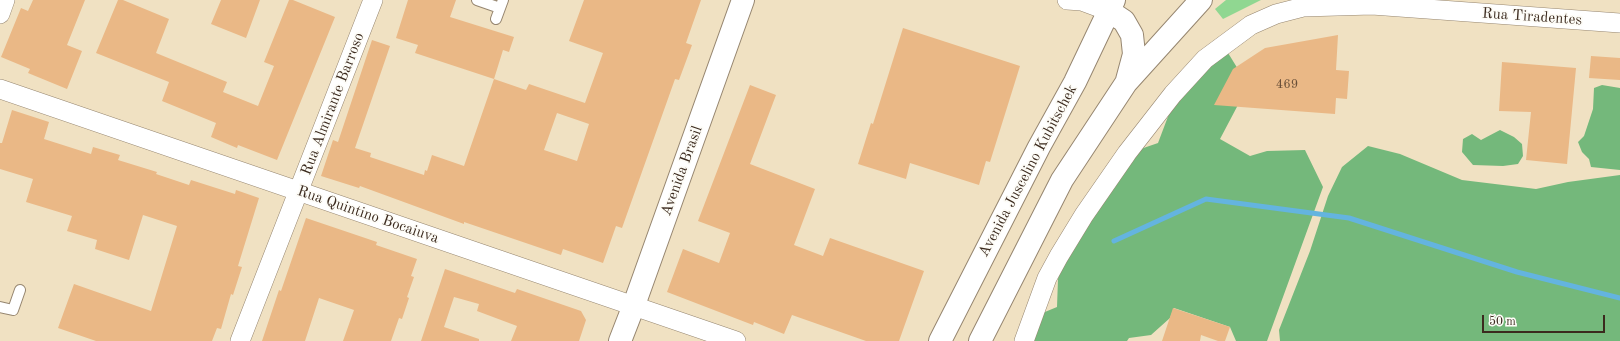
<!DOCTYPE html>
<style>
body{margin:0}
#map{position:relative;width:1620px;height:341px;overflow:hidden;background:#f0e1c2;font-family:"Old Standard TT",serif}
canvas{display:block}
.scale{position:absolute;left:1482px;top:315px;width:123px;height:18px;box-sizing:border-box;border:2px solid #3b2a1e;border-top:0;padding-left:5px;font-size:12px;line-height:14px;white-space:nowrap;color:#3b2a1e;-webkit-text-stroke:3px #fdfcf7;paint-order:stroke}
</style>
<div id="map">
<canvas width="1620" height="341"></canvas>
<div class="scale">50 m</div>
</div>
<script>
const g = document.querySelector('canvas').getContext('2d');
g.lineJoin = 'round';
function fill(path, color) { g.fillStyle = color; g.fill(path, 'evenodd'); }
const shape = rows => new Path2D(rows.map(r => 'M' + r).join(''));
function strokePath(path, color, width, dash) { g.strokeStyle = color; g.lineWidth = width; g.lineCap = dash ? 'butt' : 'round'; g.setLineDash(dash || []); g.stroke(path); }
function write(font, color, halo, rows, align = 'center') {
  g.font = font + ' "Old Standard TT",serif'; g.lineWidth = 3.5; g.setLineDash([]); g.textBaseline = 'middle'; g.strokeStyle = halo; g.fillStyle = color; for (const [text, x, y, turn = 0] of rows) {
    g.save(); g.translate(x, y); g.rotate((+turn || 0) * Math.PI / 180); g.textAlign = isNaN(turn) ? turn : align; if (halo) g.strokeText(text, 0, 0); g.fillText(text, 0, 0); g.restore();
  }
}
fill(shape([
 [1226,0,1261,0,1223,19,1215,9]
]), '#90d791');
fill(shape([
 [1225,48,1241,74,1239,103,1220,139,1250,156,1267,151,1305,150,1323,187,1267,341,1236,341,1230,327,1174,308,1170,318,1151,335,1129,338,1127,341,1017,341,1040,314,1057,307,1058,279,1064,252,1129,153,1158,143,1175,98],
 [1602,85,1620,88,1620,170,1591,167,1589,159,1582,152,1578,142,1584,136,1593,109,1594,88],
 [1500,130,1514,137,1522,144,1523,156,1518,164,1503,166,1473,165,1462,152,1463,139,1472,134,1481,140],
 [1368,146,1400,154,1462,180,1536,189,1568,182,1620,175,1620,341,1280,341,1279,330,1310,251,1328,196,1342,167]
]), '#74b87b');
strokePath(shape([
 [1114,241,1206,199,1349,218,1517,272,1620,298]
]), '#64b4df', 5);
fill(shape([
 [33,0,85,0,67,45,82,51,67,89,28,73,30,69,1,57,21,8,28,11],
 [118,0,123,0,169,19,156,53,227,82,223,92,258,106,274,66,264,62,289,0,293,0,335,17,277,160,238,145,237,148,211,137,216,123,162,101,169,82,96,53],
 [221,0,260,0,246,38,211,24],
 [408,0,456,0,450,17,514,37,509,52,503,50,494,79,415,53,418,45,396,38],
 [584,0,701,0,686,43,692,45,679,80,675,79,622,228,616,226,603,263,563,249,561,255,464,222,464,224,360,186,359,188,321,176,333,140,338,142,372,40,390,46,355,148,371,153,370,157,424,175,425,170,427,171,432,155,464,166,494,79,526,90,529,84,585,103,603,53,569,41],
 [557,113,589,124,577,161,544,150],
 [903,28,1020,66,990,162,986,161,979,185,910,163,906,179,858,164,871,123,873,124],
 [1338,35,1336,70,1349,71,1347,99,1336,98,1335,114,1214,105,1233,69,1265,48],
 [1591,56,1620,58,1620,80,1589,78],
 [1502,62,1576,68,1567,164,1526,160,1531,112,1499,111],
 [750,85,776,95,750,164,815,189,794,245,823,256,830,238,924,271,899,341,866,341,792,315,784,334,754,322,753,325,667,292,683,249,719,263,730,233,698,221],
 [12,110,49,122,44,139,91,154,93,147,120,155,118,160,157,172,156,174,189,185,191,180,235,194,236,190,259,198,238,266,242,267,233,295,231,294,221,329,217,328,212,341,96,341,58,328,74,284,151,311,177,226,143,215,129,260,95,249,97,240,67,231,72,216,26,202,33,179,0,169,0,143,2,143],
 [306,218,377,242,376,245,417,259,411,276,414,277,407,297,409,298,402,319,399,318,391,341,343,341,354,310,319,298,305,341,262,341,279,290,281,291],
 [445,269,515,293,517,289,581,311,586,320,579,341,511,341,517,326,477,311,479,304,454,297,444,327,479,339,479,341,421,341],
 [1173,308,1230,327,1225,341,1218,341,1201,335,1200,341,1162,341]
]), '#eab886');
const service = shape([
 [477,0,500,8],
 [496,19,503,0],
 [0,307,13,310,20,290]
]);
const minor = shape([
 [1067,0,1082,1,1109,11],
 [0,14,5,0],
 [0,89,736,341],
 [240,341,373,0],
 [1024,341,1047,278,1059,256,1084,215,1127,153,1173,94,1205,59,1251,25,1276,14,1303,7,1372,5,1620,23]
]);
const tertiary = shape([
 [620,341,634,305,743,0]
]);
const primary = shape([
 [1109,11,1124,21,1132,35,1134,54,1127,80],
 [940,341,1039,147,1075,82,1114,0],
 [980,341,1062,180,1126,83,1201,0]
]);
strokePath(service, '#968670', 12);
strokePath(minor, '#968670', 20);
strokePath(tertiary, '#968670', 24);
strokePath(primary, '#968670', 24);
strokePath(service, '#fff', 10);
strokePath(minor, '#fff', 19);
strokePath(tertiary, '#fff', 22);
strokePath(primary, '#fff', 22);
write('13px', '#674e38', null, [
 ["469",1287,85]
]);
write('15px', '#3b2a1e', '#fdfcf7', [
 ["Rua Tiradentes",1532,17,4],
 ["Rua Almirante Barroso",333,104,-69],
 ["Avenida Brasil",682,171,-70],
 ["Avenida Juscelino Kubitschek",1028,171,-62],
 ["Rua Quintino Bocaiuva",368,215,19]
]);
</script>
